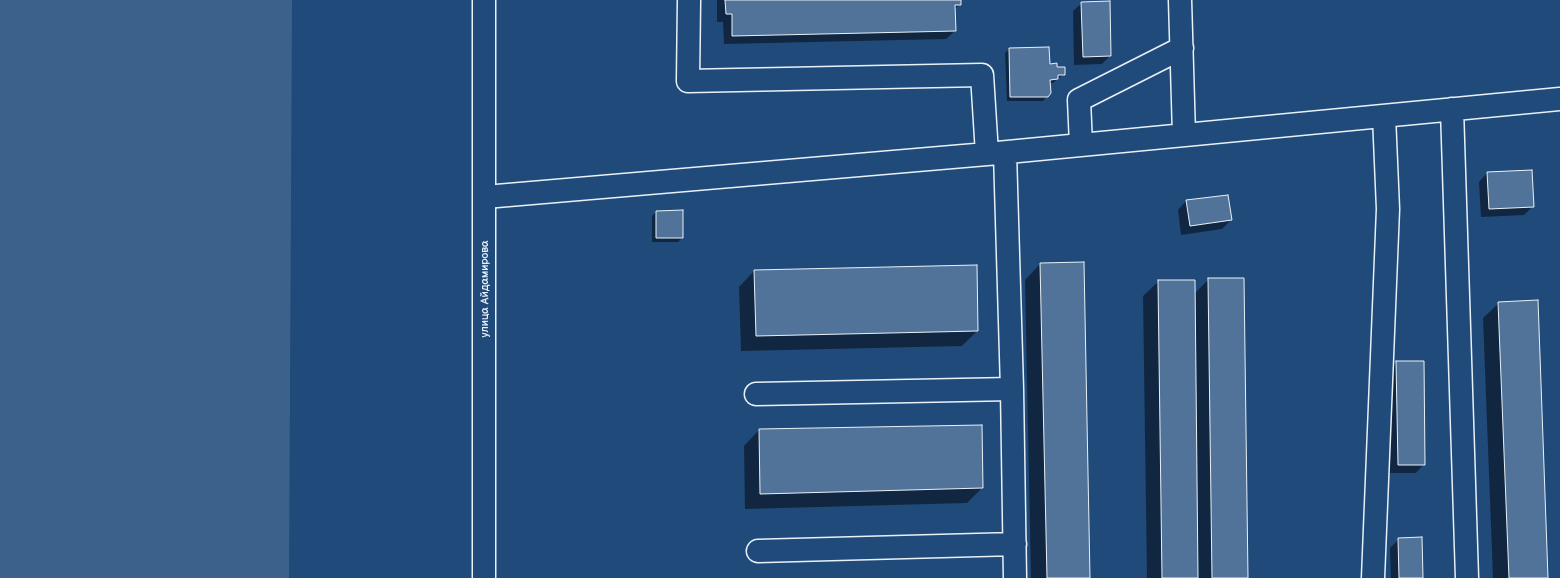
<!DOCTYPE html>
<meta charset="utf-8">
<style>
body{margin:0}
canvas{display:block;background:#1f4a7a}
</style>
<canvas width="1560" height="578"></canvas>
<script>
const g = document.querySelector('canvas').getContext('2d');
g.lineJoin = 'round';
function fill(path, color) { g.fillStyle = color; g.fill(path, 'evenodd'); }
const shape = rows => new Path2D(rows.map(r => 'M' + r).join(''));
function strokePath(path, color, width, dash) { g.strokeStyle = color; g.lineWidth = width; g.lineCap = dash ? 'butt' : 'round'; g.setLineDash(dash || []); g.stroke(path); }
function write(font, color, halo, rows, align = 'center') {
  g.font = font + ' "Balsamiq Sans",sans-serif'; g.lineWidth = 4; g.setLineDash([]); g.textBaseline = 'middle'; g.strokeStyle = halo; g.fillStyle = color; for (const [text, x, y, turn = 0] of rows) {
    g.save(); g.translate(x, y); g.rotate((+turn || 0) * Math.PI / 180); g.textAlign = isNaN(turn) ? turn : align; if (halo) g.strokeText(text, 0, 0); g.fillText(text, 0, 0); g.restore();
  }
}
fill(shape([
 [0,0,292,0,289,578,0,578]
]), '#3c628c');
fill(shape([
 [717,0,960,0,960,4,954,10,955,31,946,39,724,44,723,22,717,22],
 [1082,3,1110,56,1102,64,1074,65,1073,11],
 [1009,49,1056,68,1064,74,1053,83,1049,83,1047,96,1043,101,1007,101,1005,53],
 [1487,173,1533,206,1524,215,1481,217,1479,182],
 [1186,201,1231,220,1222,229,1181,235,1178,210],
 [682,211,682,238,678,242,652,242,652,216,656,212],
 [1040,264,1089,578,1031,578,1025,280],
 [754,271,977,331,962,346,741,351,739,287],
 [1209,279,1247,578,1147,578,1143,296,1159,281,1194,294],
 [1499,303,1547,578,1493,578,1483,318],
 [1397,362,1424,464,1416,473,1389,473,1388,371],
 [759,430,982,488,967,503,745,509,744,446],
 [1399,539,1422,578,1391,578,1390,548]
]), '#0007');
const building = shape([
 [725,0,961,0,961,5,955,5,956,31,732,36,732,14,726,14,725,0],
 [1110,1,1111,56,1083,57,1081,2,1110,1],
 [1049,47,1050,64,1057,63,1057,67,1065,67,1065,75,1058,75,1058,79,1050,80,1051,93,1048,97,1010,97,1009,48,1049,47],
 [1532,170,1534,207,1489,209,1487,172,1532,170],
 [1228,195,1232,220,1190,226,1186,200,1228,195],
 [683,210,683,238,656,238,656,211,683,210],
 [1084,262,1090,578,1047,578,1040,263,1084,262],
 [977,265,978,331,756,336,754,270,977,265],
 [1208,278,1244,278,1248,578,1212,578,1208,278],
 [1158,280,1195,280,1198,578,1162,578,1158,280],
 [1538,300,1548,578,1509,578,1498,302,1538,300],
 [1396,361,1424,361,1425,465,1398,465,1396,361],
 [982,425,983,488,760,494,759,429,982,425],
 [1422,537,1423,578,1399,578,1398,538,1422,537]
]);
fill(building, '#517399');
strokePath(building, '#e8f1f8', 1);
const minor = shape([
 [689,0,688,81,982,75,987,154],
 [1180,0,1184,135],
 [1452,109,1467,578],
 [1081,145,1079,100,1182,48],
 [1005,153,1012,389,1015,578],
 [485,197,987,154,1560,99],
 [756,394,1012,389],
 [758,551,1015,544],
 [1373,578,1388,209,1384,116]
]);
const major = shape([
 [484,0,484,578]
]);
strokePath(minor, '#e8f1f8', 25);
strokePath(major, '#e8f1f8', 25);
strokePath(minor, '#1f4a7a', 22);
strokePath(major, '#1f4a7a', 22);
write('11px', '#e8f1f8', '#1f4a7a', [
 ["улица Айдамирова",485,289,-90]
]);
</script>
